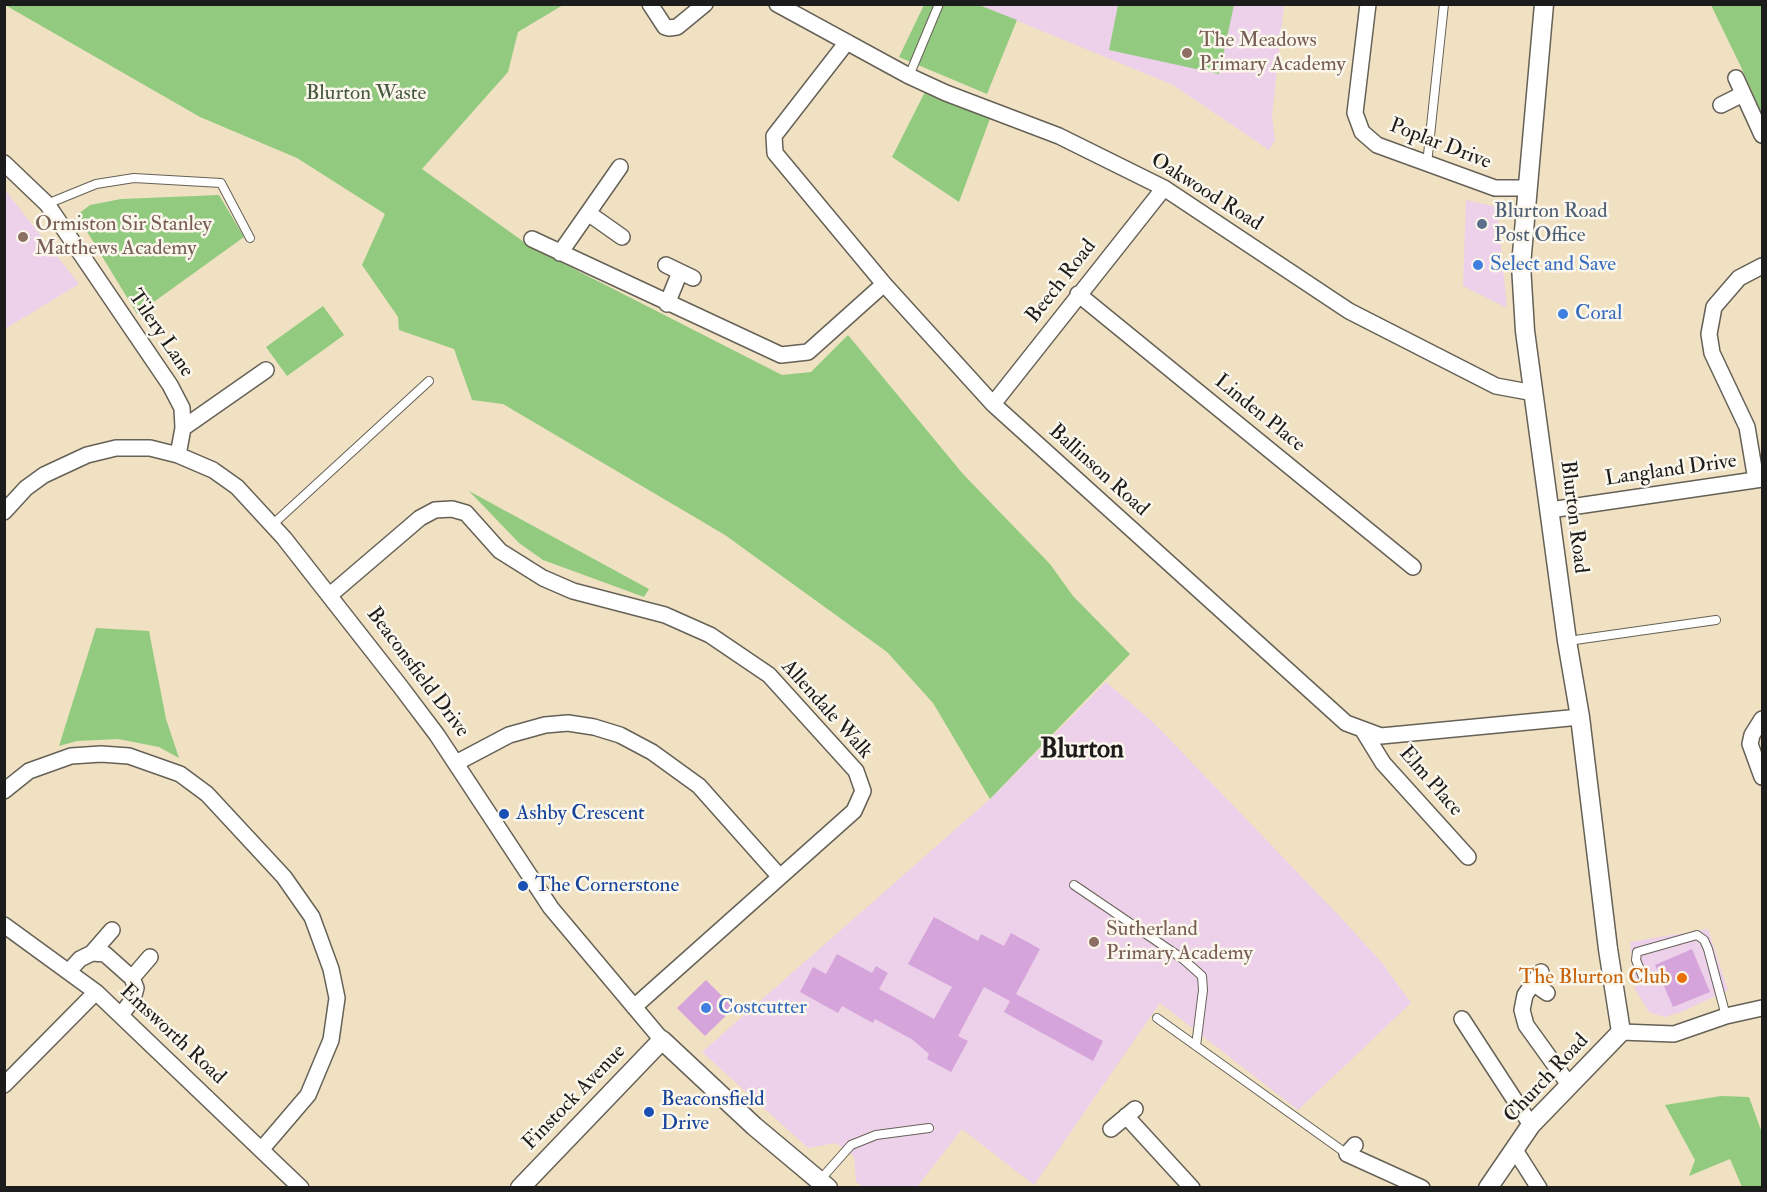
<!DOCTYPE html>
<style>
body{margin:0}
#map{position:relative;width:1767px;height:1192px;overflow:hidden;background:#f0e1c3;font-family:"IM FELL Double Pica",serif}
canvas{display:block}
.frame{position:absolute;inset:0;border:6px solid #1c1c1c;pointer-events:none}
</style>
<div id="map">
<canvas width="1767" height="1192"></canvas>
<div class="frame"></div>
</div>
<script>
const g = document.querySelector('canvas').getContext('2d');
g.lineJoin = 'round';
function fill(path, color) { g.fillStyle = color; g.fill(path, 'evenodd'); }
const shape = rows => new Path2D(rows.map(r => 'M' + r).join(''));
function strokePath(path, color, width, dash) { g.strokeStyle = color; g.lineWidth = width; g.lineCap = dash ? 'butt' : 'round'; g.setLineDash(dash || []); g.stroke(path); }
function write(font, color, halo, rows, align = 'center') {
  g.font = font + ' "IM FELL Double Pica",serif'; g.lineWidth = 5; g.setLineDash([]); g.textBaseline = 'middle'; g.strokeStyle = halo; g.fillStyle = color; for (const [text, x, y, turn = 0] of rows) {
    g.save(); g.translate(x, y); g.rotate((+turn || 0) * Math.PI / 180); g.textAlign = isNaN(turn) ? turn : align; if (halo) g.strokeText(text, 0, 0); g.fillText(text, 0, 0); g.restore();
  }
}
fill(shape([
 [979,5,1284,5,1272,116,1275,140,1269,150,1173,85],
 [5,190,79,284,5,329,4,329],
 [1466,200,1497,207,1507,308,1463,286],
 [1106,682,1155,724,1344,921,1383,964,1411,1003,1298,1110,1160,1003,1034,1185,962,1129,917,1187,863,1187,856,1182,854,1156,836,1143,808,1148,702,1052,990,799],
 [1708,929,1728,990,1684,1011,1665,1017,1649,1012,1635,989,1630,942]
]), '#edd0e9');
fill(shape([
 [5,5,563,5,518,32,508,72,422,169,531,247,782,375,811,372,848,335,963,474,1050,564,1073,596,1130,654,990,799,933,703,887,652,725,535,503,404,472,400,454,349,399,330,398,317,362,265,385,214,297,158,200,117],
 [924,5,979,5,1017,20,987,94,899,57],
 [1118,5,1234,5,1219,74,1109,50],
 [1711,5,1762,5,1762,114,1742,69],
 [926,90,991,116,959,202,892,157],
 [219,195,244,237,137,314,77,215,90,205,121,199],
 [323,306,344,335,287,376,266,347],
 [469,491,649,589,644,597,543,560,519,543],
 [96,628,149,631,166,719,179,758,159,747,118,739,77,741,59,746],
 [1721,1096,1749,1097,1762,1133,1762,1187,1742,1187,1730,1159,1689,1176,1695,1160,1665,1105]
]), '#92cb7f');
fill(shape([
 [934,917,978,941,981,934,1004,946,1011,933,1040,949,1016,994,1103,1041,1093,1061,1004,1012,1010,1001,984,987,958,1036,968,1041,951,1072,927,1059,929,1054,913,1040,875,1019,873,1023,842,1006,838,1013,800,992,813,967,826,974,837,954,872,973,876,966,888,973,879,989,934,1019,952,987,908,964],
 [1692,949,1710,992,1673,1007,1655,965],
 [706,980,734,1008,705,1036,677,1008]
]), '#d5a4db');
const service = shape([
 [909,76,939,4],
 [1427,164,1444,4],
 [47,204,96,184,134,178,221,183,250,238],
 [272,525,429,381],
 [1568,641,1716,620],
 [1074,885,1183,959,1202,976,1203,990,1196,1046],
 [1643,977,1636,960,1637,952,1697,935,1704,940,1708,949,1726,1016],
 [1157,1018,1347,1154],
 [820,1180,851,1145,876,1135,929,1128]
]);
const minor = shape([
 [650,4,665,27,669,28,677,27,705,4],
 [777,4,909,76,946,93,1059,136,1164,188,1349,311,1496,386,1534,393],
 [1368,4,1355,113,1362,132,1377,145,1495,188,1527,188],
 [847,42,774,136,775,153,884,284,993,404,1346,723,1381,736,1580,717],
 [1736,78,1762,135],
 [1721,105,1743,94],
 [4,163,47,204,170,385,182,408,183,428,178,455],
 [588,213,622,237],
 [532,239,781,355,808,352,884,284],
 [560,253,620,167],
 [666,265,693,278],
 [1078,294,1413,567],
 [667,304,680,272],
 [993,404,1164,188],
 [183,428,266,370],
 [1756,480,1747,427,1712,353,1709,334,1714,307,1739,278,1762,266],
 [1550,510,1762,479],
 [4,512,26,488,44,475,87,455,116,448,150,448,178,455,213,470,237,487,284,538,400,686,437,735,551,908,662,1040],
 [330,595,420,518,435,510,452,509,466,513,500,551,543,578,573,591,665,615,710,635,769,675,856,771,863,791,854,811,634,1007],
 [1762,719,1752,735,1750,744,1762,777],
 [1364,732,1383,763,1468,857],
 [456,763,509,735,545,725,568,723,594,727,620,735,652,752,699,786,780,877],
 [4,791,29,771,71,756,101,754,129,756,180,774,207,794,284,877,312,917,331,969,337,998,331,1040,308,1095,261,1150],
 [4,925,96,992,301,1188],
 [92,953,112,930],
 [69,971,80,959,92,953,105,954,132,978,136,988,133,999,121,1015],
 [1541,972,1525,995,1522,1010,1526,1025,1570,1086],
 [132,978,150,957],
 [1533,983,1547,993],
 [1462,1019,1531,1125],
 [1621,1032,1674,1034,1726,1016,1762,1008],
 [4,1085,96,992],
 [1126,1116,1192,1188],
 [1111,1129,1135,1109],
 [1355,1145,1347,1154,1422,1188],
 [1515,1150,1539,1188]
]);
const tertiary = shape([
 [520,1188,662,1040,754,1126,828,1188],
 [1488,1188,1531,1125,1621,1032,1608,949,1580,717,1567,641,1525,331,1521,265,1544,4]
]);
strokePath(service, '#666156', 10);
strokePath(minor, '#666156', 18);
strokePath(tertiary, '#666156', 21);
strokePath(service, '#fff', 8);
strokePath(minor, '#fff', 15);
strokePath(tertiary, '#fff', 18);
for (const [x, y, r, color] of [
 [1187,53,6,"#8d6e63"],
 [1482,224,6,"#5c6f8a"],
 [23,237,6,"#8d6e63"],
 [1478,265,6,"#3f7fe0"],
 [1563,314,6,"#3f7fe0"],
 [504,814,6,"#1a4fb4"],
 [523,886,6,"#1a4fb4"],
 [1094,942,6,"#8d6e63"],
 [1682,978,6,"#e8710a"],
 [706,1008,6,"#3f7fe0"],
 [649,1112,6,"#1a4fb4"]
]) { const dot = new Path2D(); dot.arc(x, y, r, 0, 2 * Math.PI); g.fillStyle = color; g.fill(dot); strokePath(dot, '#fbf7ec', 2); }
write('21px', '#785e54', '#fbf7ec', [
 ["The Meadows",1199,41],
 ["Primary Academy",1199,65],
 ["Ormiston Sir Stanley",35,225],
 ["Matthews Academy",35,249],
 ["Sutherland",1106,930],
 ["Primary Academy",1106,954]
], 'left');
write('21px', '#45593f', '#fbf7ec', [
 ["Blurton Waste",366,94]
]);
write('21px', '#1c1c1c', '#fbf7ec', [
 ["Poplar Drive",1440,145,21],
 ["Oakwood Road",1206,193,32],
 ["Beech Road",1062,282,-52],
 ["Tilery Lane",160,334,56],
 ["Linden Place",1259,414,39],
 ["Ballinson Road",1098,471,42],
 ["Langland Drive",1671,471,-8],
 ["Blurton Road",1573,517,83],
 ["Beaconsfield Drive",417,673,53],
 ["Allendale Walk",826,710,48],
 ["Elm Place",1430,782,49],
 ["Emsworth Road",172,1035,43],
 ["Church Road",1547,1079,-47],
 ["Finstock Avenue",575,1098,-46]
]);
write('21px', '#4e5e75', '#fbf7ec', [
 ["Blurton Road",1494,212],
 ["Post Office",1494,236]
], 'left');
write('21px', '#366cbe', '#fbf7ec', [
 ["Select and Save",1490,265],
 ["Coral",1575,314],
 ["Costcutter",718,1008]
], 'left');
write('21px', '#164399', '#fbf7ec', [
 ["Ashby Crescent",516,814],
 ["The Cornerstone",535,886],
 ["Beaconsfield",661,1100],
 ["Drive",661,1124]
], 'left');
write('21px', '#c56008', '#fbf7ec', [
 ["The Blurton Club",1670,978]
], 'right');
write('bold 27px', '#1c1c1c', '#fbf7ec', [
 ["Blurton",1082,751]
]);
</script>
